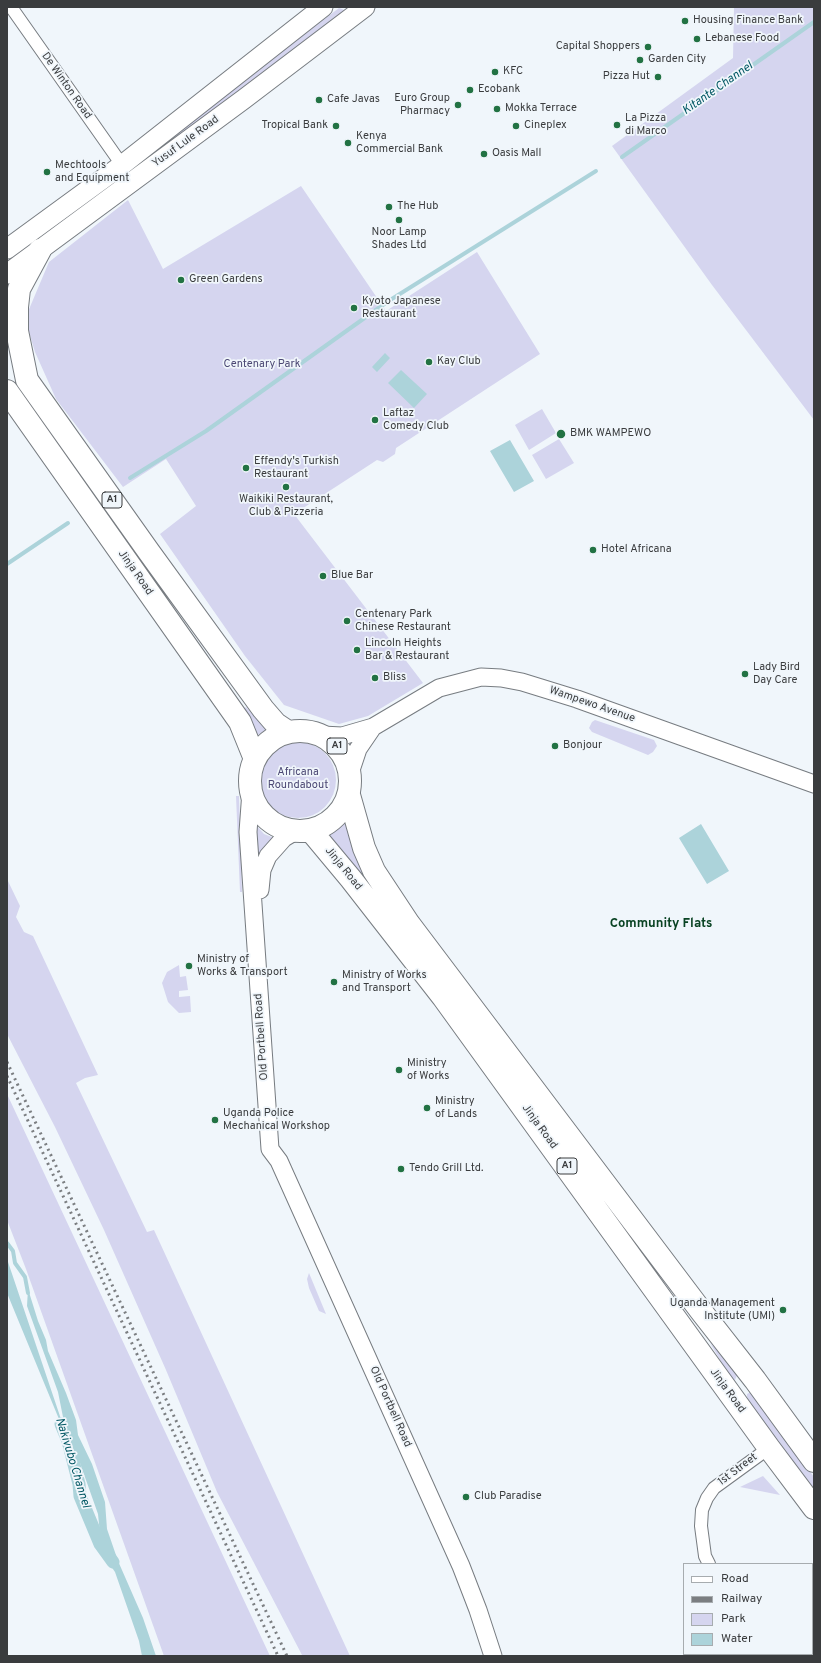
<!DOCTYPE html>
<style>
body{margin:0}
#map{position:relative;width:821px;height:1663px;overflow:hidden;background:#f0f6fb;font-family:Overpass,sans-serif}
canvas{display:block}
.frame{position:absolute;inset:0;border:8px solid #3a3c3e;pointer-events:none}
.legend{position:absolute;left:683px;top:1563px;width:130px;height:92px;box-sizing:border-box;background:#f0f6fb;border:1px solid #a7acaf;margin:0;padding:5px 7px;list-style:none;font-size:12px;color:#3a3c3e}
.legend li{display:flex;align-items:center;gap:8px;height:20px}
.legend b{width:20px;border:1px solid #a7acaf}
</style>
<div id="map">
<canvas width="821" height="1663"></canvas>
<div class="frame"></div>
<ul class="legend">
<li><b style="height:5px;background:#fff"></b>Road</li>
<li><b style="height:5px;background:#7b7e81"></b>Railway</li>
<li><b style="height:11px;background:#d5d5ef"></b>Park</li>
<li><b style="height:11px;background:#acd3da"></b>Water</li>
</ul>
</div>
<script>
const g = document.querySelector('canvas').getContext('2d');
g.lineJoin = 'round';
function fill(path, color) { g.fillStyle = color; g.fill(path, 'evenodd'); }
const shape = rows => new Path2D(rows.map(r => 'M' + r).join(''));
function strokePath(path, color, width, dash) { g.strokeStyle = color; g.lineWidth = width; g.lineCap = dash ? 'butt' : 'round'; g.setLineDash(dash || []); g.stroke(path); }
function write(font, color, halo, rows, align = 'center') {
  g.font = font + ' Overpass,sans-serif'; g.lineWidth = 3.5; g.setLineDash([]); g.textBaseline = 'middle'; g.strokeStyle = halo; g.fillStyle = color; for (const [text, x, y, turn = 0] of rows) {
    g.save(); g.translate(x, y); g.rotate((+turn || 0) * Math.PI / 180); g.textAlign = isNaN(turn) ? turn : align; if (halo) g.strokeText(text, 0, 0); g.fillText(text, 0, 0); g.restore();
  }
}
fill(shape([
 [734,7,814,7,814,420,712,285,612,146,733,58],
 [339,8,347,11,207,120,182,132,10,263,7,261],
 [301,186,386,311,477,252,540,354,396,448,395,454,383,462,377,460,294,514,423,683,368,716,339,724,284,705,245,656,160,534,196,506,166,459,123,487,56,399,35,352,29,332,27,314,49,262,128,200,163,269],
 [542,409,556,433,529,450,515,425],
 [559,439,574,463,546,479,532,455],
 [246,707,267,729,255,737,243,710],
 [595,720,654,740,657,746,653,752,648,755,592,732,589,728,592,722],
 '260 780a38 38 0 1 1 76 0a38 38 0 1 1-76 0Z',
 [236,796,239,796,242,892,240,892],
 [346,821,366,878,326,835,333,833],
 [257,826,264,834,274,838,263,848,257,861],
 [7,879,20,906,16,917,24,932,33,936,98,1075,85,1078,76,1083,147,1232,154,1230,350,1656,303,1656,302,1655,217,1492,166,1370,104,1230,55,1127,7,1034],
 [179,965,180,977,186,976,188,990,179,991,179,997,190,996,191,1012,179,1013,168,1002,162,983,167,972],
 [7,1094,263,1641,270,1656,164,1656,26,1269,7,1220],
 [309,1273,326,1314,319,1311,309,1288,307,1279],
 [710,1343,730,1363,738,1373,735,1380,732,1380],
 [751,1392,811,1473,814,1477,814,1486,810,1486,751,1404,747,1397,747,1394],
 [763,1476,780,1495,740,1487]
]), '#d5d5ef');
fill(shape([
 [385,353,390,358,377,372,372,367],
 [401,370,427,394,414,408,388,383],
 [510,440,534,481,514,492,490,451],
 [701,824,729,871,707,884,679,838],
 [7,1259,67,1437,58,1392,27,1306,28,1289,38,1321,46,1340,48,1351,66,1393,76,1420,78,1435,92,1464,105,1502,107,1529,118,1561,143,1618,156,1656,142,1656,139,1641,115,1572,104,1556,100,1534,98,1514,74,1446,68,1441,7,1293]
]), '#acd3da');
strokePath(shape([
 [622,157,814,22],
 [130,478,206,431,387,302,596,171],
 [7,564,68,523],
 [7,1243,13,1251,15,1263,25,1277,28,1293]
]), '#acd3da', 4);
strokePath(shape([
 [61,1424,68,1441,79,1484,80,1496,100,1544,113,1562]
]), '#acd3da', 13);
const street = shape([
 [11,7,122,165],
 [709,1564,705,1556,701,1526,702,1510,707,1498,714,1488,769,1448],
 [772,1654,773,1656]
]);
const secondary = shape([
 [322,735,342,736,373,727,439,688,481,677,501,678,522,682,577,699,814,784],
 [350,773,358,749,373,727],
 [251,791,248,832,270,1149,279,1161,461,1566,478,1610,493,1656],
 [260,890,262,870,268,856,284,838,294,832]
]);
const primary = shape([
 [7,249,122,165,323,7],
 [7,274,244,99,365,7]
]);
const highway = shape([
 [40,250,19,289,17,307,17,331,27,380,149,552,263,709,276,724,288,732],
 [7,391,240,722,255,759],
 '250 781a50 50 0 1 1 100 0a50 50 0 1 1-100 0Z',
 [349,795,364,848,374,871,409,924,701,1311,755,1380,814,1461],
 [311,831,351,879,443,997,769,1448,814,1508]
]);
strokePath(street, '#777c81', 14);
strokePath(secondary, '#777c81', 19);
strokePath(primary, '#777c81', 21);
strokePath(highway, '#777c81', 24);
strokePath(street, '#fff', 12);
strokePath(secondary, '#fff', 17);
strokePath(primary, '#fff', 19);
strokePath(highway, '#fff', 22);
strokePath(shape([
 [7,1062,287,1656],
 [7,1076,278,1656]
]), '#7b7e81', 3, [2, 4]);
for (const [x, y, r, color] of [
 [685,21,4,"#227243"],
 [697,39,4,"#227243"],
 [648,47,4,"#227243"],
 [640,60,4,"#227243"],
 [495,72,4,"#227243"],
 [658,77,4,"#227243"],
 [470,90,4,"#227243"],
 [319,100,4,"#227243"],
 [458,105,4,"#227243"],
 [497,109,4,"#227243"],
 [617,125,4,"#227243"],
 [336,126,4,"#227243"],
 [516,126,4,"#227243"],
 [348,143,4,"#227243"],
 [484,154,4,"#227243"],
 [47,172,4,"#227243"],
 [389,207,4,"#227243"],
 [399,220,4,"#227243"],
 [181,280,4,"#227243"],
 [354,308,4,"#227243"],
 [429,362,4,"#227243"],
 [375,420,4,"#227243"],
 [561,434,5,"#227243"],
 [246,468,4,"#227243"],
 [286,487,4,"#227243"],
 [593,550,4,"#227243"],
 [323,576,4,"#227243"],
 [347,621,4,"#227243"],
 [357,650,4,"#227243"],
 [745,674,4,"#227243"],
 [375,678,4,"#227243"],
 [555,746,4,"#227243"],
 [189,966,4,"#227243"],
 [334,982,4,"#227243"],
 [399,1070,4,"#227243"],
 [427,1108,4,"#227243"],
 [215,1120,4,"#227243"],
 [401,1169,4,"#227243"],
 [783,1310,4,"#227243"],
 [466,1497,4,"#227243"]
]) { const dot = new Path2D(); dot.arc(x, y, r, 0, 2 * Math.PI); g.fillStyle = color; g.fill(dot); strokePath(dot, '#f0f6fb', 1.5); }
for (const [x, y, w] of [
 [112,500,20],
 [337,746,20],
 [567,1166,20]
]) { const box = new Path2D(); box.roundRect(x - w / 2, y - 8, w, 16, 3); g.fillStyle = '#f0f6fb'; g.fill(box); strokePath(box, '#3a3c3e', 1); }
write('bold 10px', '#3a3c3e', null, [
 ["A1",112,500],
 ["A1",337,746],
 ["A1",567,1166]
]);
write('11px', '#3a3c3e', '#f0f6fb', [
 ["Housing Finance Bank",693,21],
 ["Lebanese Food",705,39],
 ["Capital Shoppers",640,47,"right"],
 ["Garden City",648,60],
 ["KFC",503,72],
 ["Pizza Hut",650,77,"right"],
 ["Ecobank",478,90],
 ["Euro Group",450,99,"right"],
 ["Pharmacy",450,112,"right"],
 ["Cafe Javas",327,100],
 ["Mokka Terrace",505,109],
 ["La Pizza",625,119],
 ["di Marco",625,132],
 ["Tropical Bank",328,126,"right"],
 ["Cineplex",524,126],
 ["Kenya",356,137],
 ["Commercial Bank",356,150],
 ["Oasis Mall",492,154],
 ["Mechtools",55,166],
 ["and Equipment",55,179],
 ["The Hub",397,207],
 ["Noor Lamp",399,233,"center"],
 ["Shades Ltd",399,246,"center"],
 ["Green Gardens",189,280],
 ["Kyoto Japanese",362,302],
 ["Restaurant",362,315],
 ["Kay Club",437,362],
 ["Laftaz",383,414],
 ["Comedy Club",383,427],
 ["BMK WAMPEWO",570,434],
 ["Effendy's Turkish",254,462],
 ["Restaurant",254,475],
 ["Waikiki Restaurant,",286,500,"center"],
 ["Club & Pizzeria",286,513,"center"],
 ["Hotel Africana",601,550],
 ["Blue Bar",331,576],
 ["Centenary Park",355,615],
 ["Chinese Restaurant",355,628],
 ["Lincoln Heights",365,644],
 ["Bar & Restaurant",365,657],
 ["Lady Bird",753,668],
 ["Day Care",753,681],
 ["Bliss",383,678],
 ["Bonjour",563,746],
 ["Ministry of",197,960],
 ["Works & Transport",197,973],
 ["Ministry of Works",342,976],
 ["and Transport",342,989],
 ["Ministry",407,1064],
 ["of Works",407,1077],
 ["Ministry",435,1102],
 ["of Lands",435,1115],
 ["Uganda Police",223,1114],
 ["Mechanical Workshop",223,1127],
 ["Tendo Grill Ltd.",409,1169],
 ["Uganda Management",775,1304,"right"],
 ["Institute (UMI)",775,1317,"right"],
 ["Club Paradise",474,1497]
], 'left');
write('11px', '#3a3c3e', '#f0f6fb', [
 ["De Winton Road",66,86,55],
 ["Yusuf Lule Road",186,142,-36],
 ["Jinja Road",135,573,55],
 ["Wampewo Avenue",592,705,19],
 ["Jinja Road",343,869,51],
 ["Old Portbell Road",262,1037,-94],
 ["Jinja Road",539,1127,54],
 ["Jinja Road",727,1391,54],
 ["Old Portbell Road",390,1407,66],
 ["1st Street",738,1470,-37]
]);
write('11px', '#4b4874', '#f0f6fb', [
 ["Centenary Park",262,365],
 ["Africana",298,773],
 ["Roundabout",298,786]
]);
write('italic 12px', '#005763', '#f0f6fb', [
 ["Kitante Channel",718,89,-35],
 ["Nakivubo Channel",72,1463,73]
]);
write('bold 13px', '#094323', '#f0f6fb', [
 ["Community Flats",661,924]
]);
</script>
